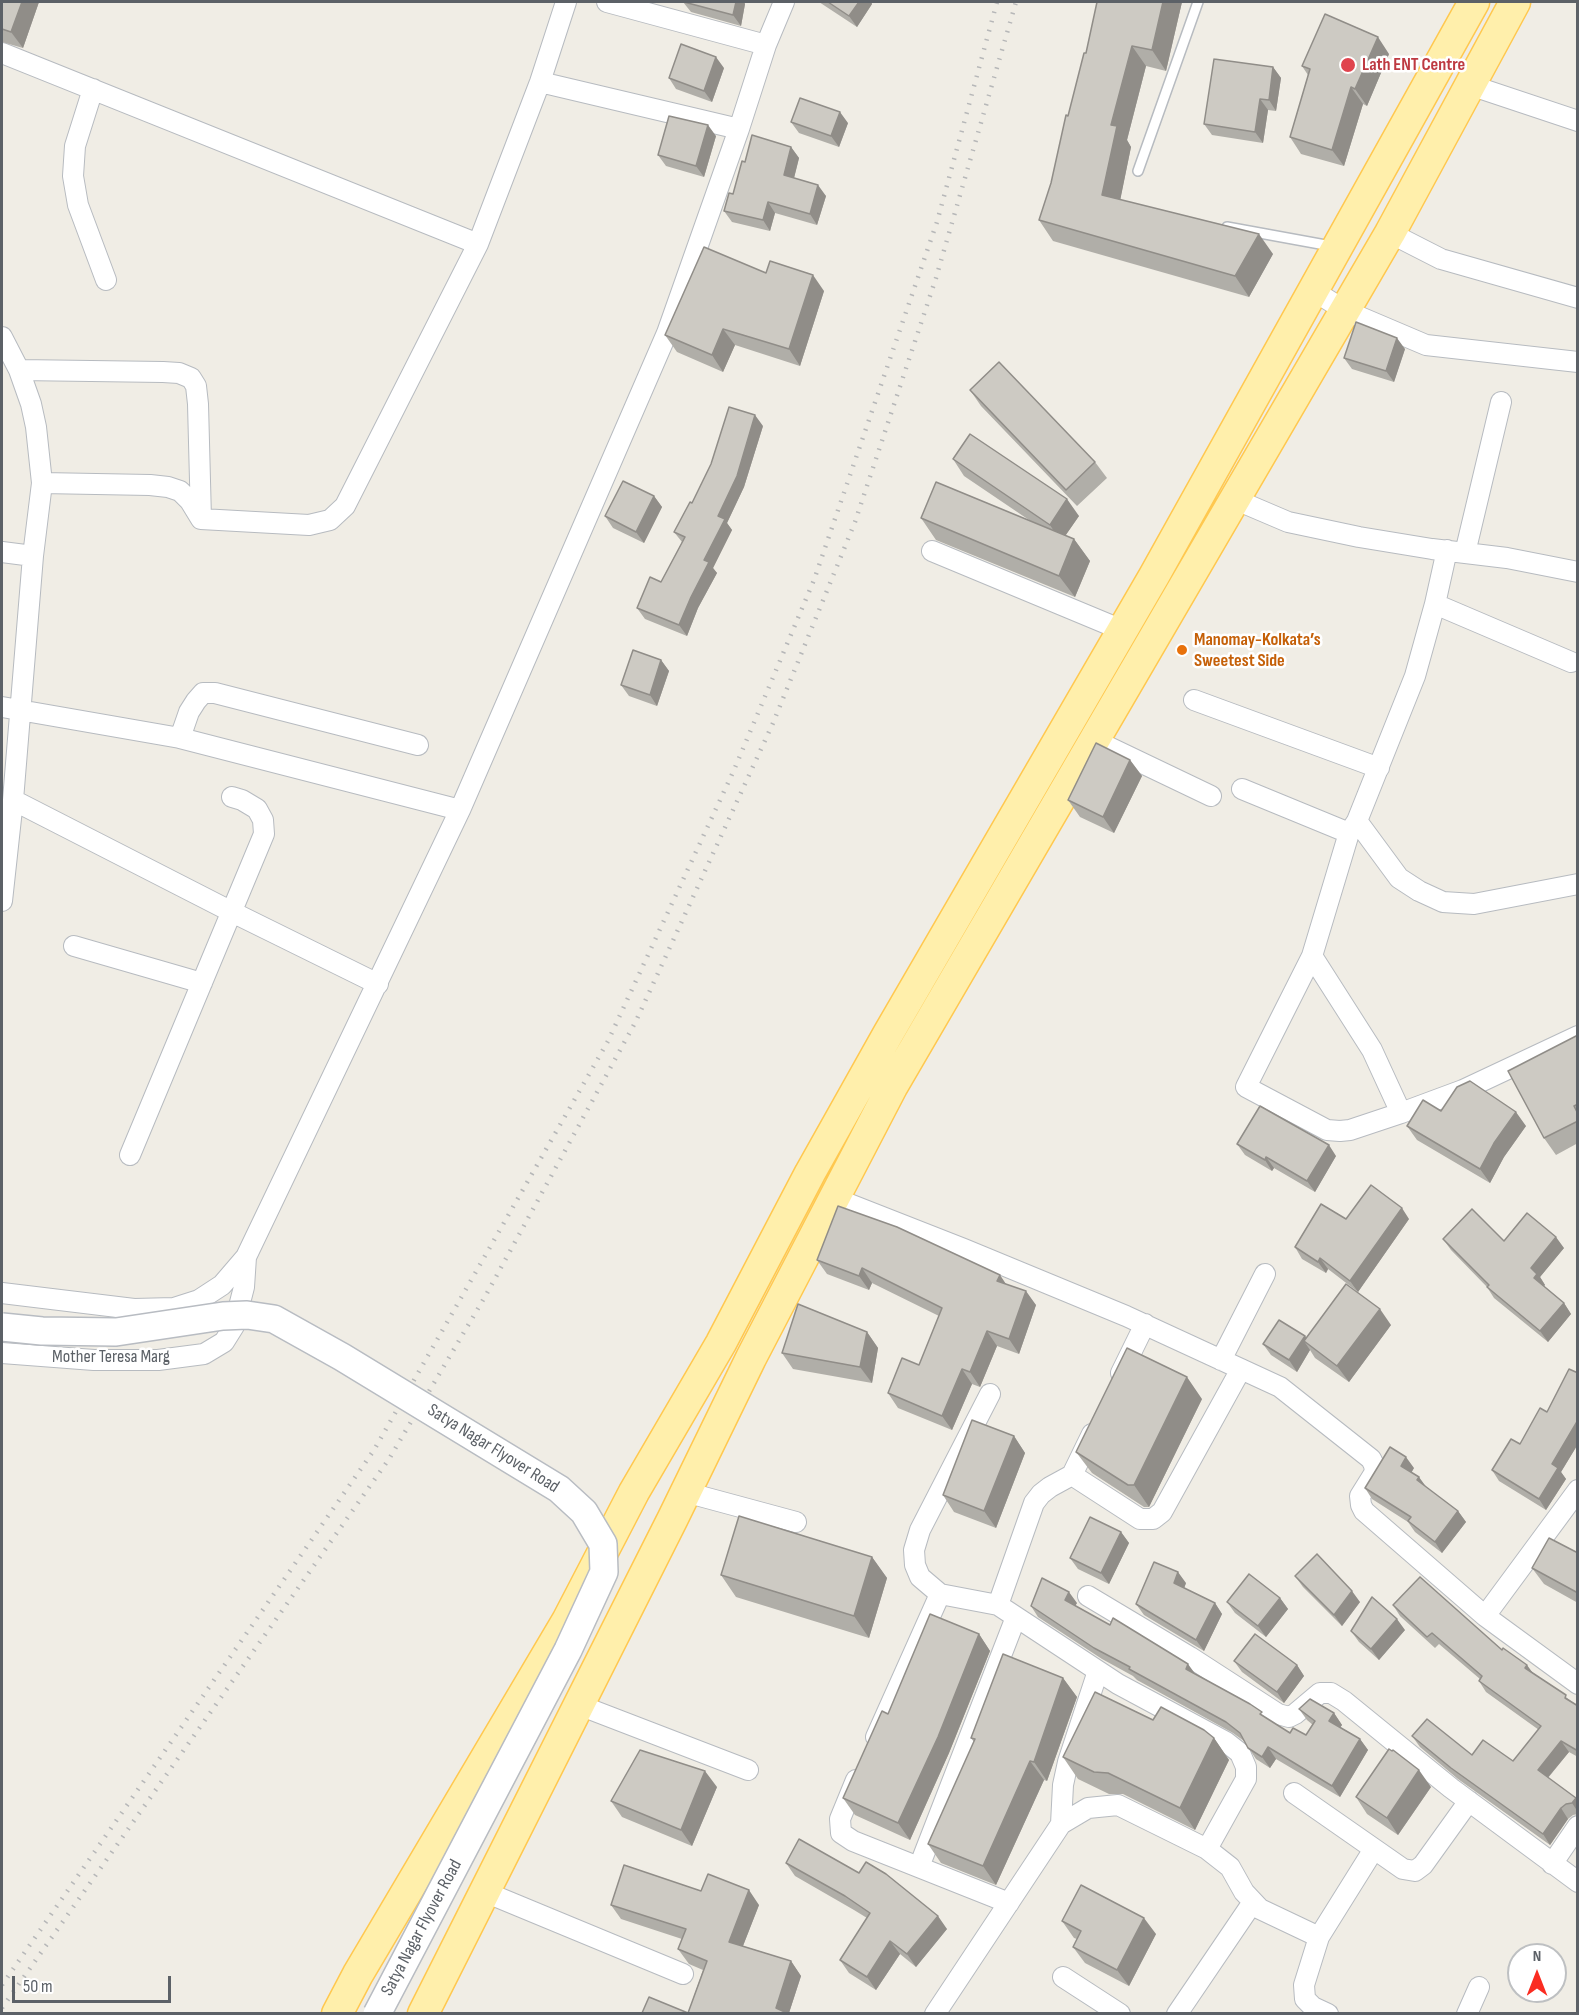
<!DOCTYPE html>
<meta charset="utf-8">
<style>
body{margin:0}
#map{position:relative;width:1579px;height:2015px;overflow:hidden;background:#f0ede5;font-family:"Sofia Sans Condensed",sans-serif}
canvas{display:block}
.frame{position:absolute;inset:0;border:3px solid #5c6167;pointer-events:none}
.north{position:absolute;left:1507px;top:1943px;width:60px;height:60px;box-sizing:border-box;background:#fff;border:2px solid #bec0c2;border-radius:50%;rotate:0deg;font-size:16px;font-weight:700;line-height:24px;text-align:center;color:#5c6167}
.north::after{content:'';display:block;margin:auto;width:21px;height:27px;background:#fa2c21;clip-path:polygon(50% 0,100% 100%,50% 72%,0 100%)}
.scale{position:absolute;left:12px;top:1976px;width:159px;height:27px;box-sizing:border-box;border:3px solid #5c6167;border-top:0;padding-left:8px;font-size:18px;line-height:21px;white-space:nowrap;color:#5c6167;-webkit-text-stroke:4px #fff;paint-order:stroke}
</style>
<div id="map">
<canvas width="1579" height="2015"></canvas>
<div class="frame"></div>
<div class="north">N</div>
<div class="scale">50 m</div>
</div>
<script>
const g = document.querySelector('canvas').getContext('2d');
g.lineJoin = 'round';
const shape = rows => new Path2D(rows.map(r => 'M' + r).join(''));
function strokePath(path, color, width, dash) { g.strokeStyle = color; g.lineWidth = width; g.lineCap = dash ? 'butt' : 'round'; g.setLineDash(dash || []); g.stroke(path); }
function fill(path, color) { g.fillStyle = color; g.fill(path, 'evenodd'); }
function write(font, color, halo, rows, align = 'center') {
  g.font = font + ' "Sofia Sans Condensed",sans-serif'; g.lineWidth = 5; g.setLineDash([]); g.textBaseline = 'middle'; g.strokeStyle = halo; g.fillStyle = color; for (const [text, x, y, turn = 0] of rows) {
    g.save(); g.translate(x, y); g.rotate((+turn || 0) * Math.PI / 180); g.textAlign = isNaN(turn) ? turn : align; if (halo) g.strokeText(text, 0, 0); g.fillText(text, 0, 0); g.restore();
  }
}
const lane = shape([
 [1138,171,1198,2],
 [1227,227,1331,246]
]);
const street = shape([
 [607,2,766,45],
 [2,53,478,244],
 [540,82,739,129],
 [1470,85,1578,121],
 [93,89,75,146,73,176,78,205,106,280],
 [1390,233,1441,259,1578,298],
 [1312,290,1346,311,1426,345,1578,362],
 [2,337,19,370,31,404,36,427,42,483,33,556,13,800,2,901],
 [19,370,163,372,179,373,191,378,196,386,198,404,201,519],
 [42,483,150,485,168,487,180,491,190,501,201,519,309,525,330,520,345,506,478,244,540,82,566,2],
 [1234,499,1288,522,1359,537,1432,549,1507,558,1578,572],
 [1447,550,1435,604,1415,676,1357,821,1399,878,1419,891,1443,902,1474,904,1578,884],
 [932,551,1122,630],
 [2,552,33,556],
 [1465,553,1501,402],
 [1435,604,1571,662],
 [1194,700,1379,768],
 [2,707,180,738,460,810],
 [180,738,189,712,196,701,203,693,215,693,418,745],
 [1094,740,1211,796],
 [1242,789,1349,833],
 [13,800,232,912,378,984],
 [1357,821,1349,833,1312,956,1246,1087,1327,1130,1340,1131,1350,1130,1401,1113],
 [74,946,202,983],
 [1312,956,1372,1050,1401,1113,1463,1090,1578,1036],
 [130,1155,264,834,263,820,257,809,242,800,232,797],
 [834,1198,964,1249,1126,1316,1280,1387,1371,1459,1374,1465,1375,1472,1360,1496,1361,1505,1364,1511,1485,1616,1578,1684],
 [2,1293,134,1309,174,1308,199,1300,222,1285,246,1257,460,810,667,333,739,129,766,45,784,2],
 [2,1353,94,1360,158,1360,204,1354,224,1342,234,1326,244,1287,246,1257],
 [1221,1360,1265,1274],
 [1121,1373,1145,1324],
 [990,1394,920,1530,914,1550,915,1565,920,1577,940,1594,998,1605,1118,1684,1226,1742,1240,1753,1246,1767,1246,1779,1207,1849],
 [1072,1475,1140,1519,1153,1519,1162,1512,1241,1369],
 [685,1492,796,1522],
 [1088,1596,1190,1657,1278,1714,1289,1717,1295,1714,1320,1693,1331,1693,1344,1701,1451,1788,1578,1882],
 [998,1605,1034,1503,1041,1494,1050,1487,1072,1475,1092,1434],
 [1485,1616,1578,1490],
 [579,1705,748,1770],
 [876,1737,940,1594],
 [856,1780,840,1819,841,1833,853,1841,1009,1903],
 [1294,1793,1403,1869,1415,1871,1423,1865,1469,1801],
 [1061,1824,1063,1785,1068,1762,1098,1671],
 [1552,1864,1578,1826],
 [919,1867,1016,1617],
 [485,1892,683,1974],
 [1319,1937,1304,1985,1305,1999,1313,2007,1328,2014],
 [1063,1977,1120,2014],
 [935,2014,1061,1824,1088,1808,1118,1805,1207,1849,1230,1867,1244,1892,1260,1909,1319,1937,1374,1849],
 [1177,2014,1253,1902],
 [1467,2014,1479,1987]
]);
const primary = shape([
 [337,2014,358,1974,567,1621,634,1492,721,1343,810,1173,888,1034,1154,576,1474,2],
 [423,2014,673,1518,751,1358,892,1087,1390,233,1515,2]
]);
strokePath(lane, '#b7bbc0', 12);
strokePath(street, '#b7bbc0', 22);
strokePath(primary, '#ffc84f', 33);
strokePath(lane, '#fff', 9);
strokePath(street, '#fff', 20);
strokePath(primary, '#ffefab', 30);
strokePath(shape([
 [2,1985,374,1450,608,1041,734,770,814,580,937,222,997,2],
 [2,2008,389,1459,486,1295,636,1021,773,723,855,522,936,278,1016,2]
]), '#b6b7b8', 4.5, [1.5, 8]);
const secondaryBridge = shape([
 [2,1327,42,1331,116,1332,223,1316,247,1315,274,1319,342,1357,559,1489,584,1512,603,1544,604,1572,568,1650,377,2014]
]);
strokePath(secondaryBridge, '#b8bcc2', 30, []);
strokePath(secondaryBridge, '#fff', 27);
fill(shape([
 [2,2,39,2,23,48,2,42],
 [683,2,744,2,745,4,741,26,691,12],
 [819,2,871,2,872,4,857,27],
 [1097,2,1182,2,1166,71,1146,66,1127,140,1131,147,1120,200,1273,254,1249,297,1053,241,1039,220,1051,183,1086,53],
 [1389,54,1367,106,1363,104,1344,166,1301,154,1290,137,1308,75,1302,66],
 [1273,67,1281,78,1276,111,1268,110,1263,143,1212,135,1204,124],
 [724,68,712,102,676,89,669,78],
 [791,122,848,123,839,147,799,133],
 [716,136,704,177,666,166,658,155],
 [791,147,799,158,794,178,826,196,817,225,775,213,770,231,732,222,724,211,733,194,745,162],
 [766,273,824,291,800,366,735,345,723,372,677,352,665,335],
 [1405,349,1394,382,1352,369,1344,358],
 [970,390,1095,462,1107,478,1077,506,981,406],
 [763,426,744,487,727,523,732,530,713,568,717,573,698,608,687,636,645,619,637,608,661,582,682,542,674,532,692,503],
 [953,459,1079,516,1065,536,1074,539,1090,561,1075,597,936,540,921,518,1032,522,964,476],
 [654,496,662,507,644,543,613,528,605,516],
 [661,660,669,671,657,706,629,696,621,685],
 [1130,760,1142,776,1114,833,1080,817,1068,800],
 [1578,1035,1578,1143,1556,1155,1544,1138],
 [1441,1111,1526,1126,1504,1157,1490,1183,1417,1140,1407,1126],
 [1237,1144,1336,1156,1315,1192,1274,1168,1272,1171,1245,1155],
 [1409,1219,1358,1292,1328,1269,1326,1273,1302,1259,1295,1247],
 [1443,1239,1504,1241,1564,1248,1540,1277,1545,1285,1544,1286,1564,1303,1571,1314,1548,1342,1494,1298,1487,1287,1451,1250],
 [817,1260,1006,1284,1036,1305,1019,1354,997,1346,980,1387,972,1384,952,1430,898,1408,888,1393,919,1365,939,1316,872,1283,869,1290,827,1274],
 [1391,1325,1349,1382,1315,1358,1310,1350,1297,1372,1271,1355,1263,1344,1305,1336,1306,1338],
 [867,1332,878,1348,872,1383,793,1369,782,1353],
 [1578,1373,1578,1444,1561,1472,1566,1479,1546,1510,1499,1481,1492,1470,1520,1444,1547,1412],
 [1202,1399,1149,1507,1144,1507,1092,1473,1076,1452],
 [1014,1436,1025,1453,996,1528,954,1512,943,1495],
 [1414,1468,1411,1472,1426,1487,1458,1511,1466,1522,1442,1553,1415,1532,1408,1522,1372,1499,1365,1488],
 [1121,1532,1129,1543,1109,1584,1078,1569,1070,1558],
 [1578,1553,1578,1603,1544,1584,1532,1568],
 [872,1557,887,1578,869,1638,736,1597,721,1575],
 [1295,1576,1360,1602,1342,1626,1303,1587],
 [1186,1583,1184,1588,1215,1603,1222,1614,1204,1651,1144,1615,1136,1604],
 [1280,1598,1288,1609,1266,1637,1235,1613,1227,1602],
 [1077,1603,1075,1606,1195,1674,1290,1733,1306,1735,1313,1725,1307,1720,1299,1709,1334,1713,1342,1725,1340,1727,1360,1739,1368,1750,1340,1797,1276,1759,1270,1768,1256,1759,1244,1741,1233,1733,1137,1680,1133,1676,1102,1659,1038,1617,1031,1606],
 [1393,1605,1502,1650,1578,1706,1578,1757,1569,1752,1548,1778,1576,1798,1578,1800,1578,1814,1573,1815,1568,1819,1550,1845,1458,1779,1420,1747,1412,1736,1472,1755,1513,1761,1539,1730,1486,1692,1479,1681,1480,1679,1439,1644,1435,1648,1400,1616],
 [1405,1630,1379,1660,1359,1642,1351,1631],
 [979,1634,990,1651,949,1753,910,1840,855,1815,843,1798,888,1714],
 [1234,1661,1297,1665,1304,1676,1284,1703,1242,1672],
 [1063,1678,1077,1697,1047,1781,1044,1780,996,1885,941,1863,928,1844,974,1742,971,1738],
 [1153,1720,1214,1738,1229,1760,1195,1830,1123,1794,1109,1794,1078,1779,1063,1757],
 [717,1787,692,1846,622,1817,611,1801],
 [1431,1787,1398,1835,1367,1814,1356,1797],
 [786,1863,947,1929,916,1967,900,1954,876,1990,849,1973,840,1960,867,1918,854,1910,795,1876],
 [701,1891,759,1905,743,1946,791,1961,801,1976,789,2013,642,2013,688,2013,703,1970,689,1964,678,1949,682,1939,621,1919,611,1905],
 [1062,1921,1156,1934,1129,1986,1085,1963,1073,1947,1077,1939,1074,1938]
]), '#b0aea8');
fill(shape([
 [22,2,39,2,23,48,11,32],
 [736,2,744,2,745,4,741,26,733,15],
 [859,2,871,2,872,4,857,27,849,16],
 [1163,2,1182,2,1166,71,1152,50],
 [1378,37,1389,54,1367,106,1355,89],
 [1132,46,1146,66,1127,140,1131,147,1117,216,1102,195,1111,125],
 [716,57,724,68,712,102,704,91],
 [1273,67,1281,78,1276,111,1269,100],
 [1351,87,1363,104,1344,166,1332,150],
 [1260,99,1268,110,1263,143,1255,132],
 [840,112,848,123,839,147,831,136],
 [708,125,716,136,704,177,696,166],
 [791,147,799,158,792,186,784,175],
 [818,185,826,196,817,225,810,214],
 [768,202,775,213,770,231,763,220],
 [1259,234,1273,254,1249,297,1235,276],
 [813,275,824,291,800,366,789,349],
 [723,329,735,345,723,372,712,355],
 [1397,338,1405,349,1394,382,1386,371],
 [755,415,763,426,744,487,727,523,732,530,713,568,717,573,698,608,687,636,679,625,704,560,718,516],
 [654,496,662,507,644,543,636,532],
 [1067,499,1079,516,1061,542,1050,525],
 [1074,539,1090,561,1075,597,1059,576],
 [661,660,669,671,657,706,650,695],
 [1130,760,1142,776,1114,833,1103,817],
 [1516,1112,1526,1126,1504,1157,1490,1183,1480,1169,1494,1143],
 [1329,1145,1336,1156,1315,1192,1307,1181],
 [1266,1157,1274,1168,1272,1171,1265,1160],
 [1402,1208,1409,1219,1358,1292,1350,1281],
 [1556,1237,1564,1248,1540,1277,1545,1285,1541,1289,1534,1278,1531,1268],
 [1320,1258,1328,1269,1326,1273,1318,1262],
 [862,1268,872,1283,869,1290,859,1276],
 [1000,1275,1010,1290,997,1281],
 [1026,1291,1036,1305,1019,1354,1009,1339],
 [1564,1303,1571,1314,1548,1342,1540,1331],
 [1380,1309,1391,1325,1349,1382,1337,1366],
 [987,1331,997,1346,980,1387,970,1372],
 [867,1332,878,1348,872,1383,860,1367],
 [1305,1336,1312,1347,1304,1341,1310,1350,1297,1372,1289,1360],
 [962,1369,972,1384,952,1430,942,1416],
 [1187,1377,1202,1399,1149,1507,1134,1485],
 [1578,1420,1578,1444,1561,1472,1566,1479,1546,1510,1539,1499,1552,1464],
 [1014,1436,1025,1453,996,1528,984,1511],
 [1406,1457,1414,1468,1409,1477,1401,1466],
 [1419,1477,1427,1488,1417,1480],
 [1458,1511,1466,1522,1442,1553,1435,1542],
 [1121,1532,1129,1543,1109,1584,1101,1573],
 [872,1557,887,1578,869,1638,854,1616],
 [1178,1572,1186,1583,1182,1594,1174,1583],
 [1352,1591,1360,1602,1342,1626,1334,1615],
 [1069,1592,1077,1603,1072,1611,1065,1600],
 [1280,1598,1288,1609,1266,1637,1258,1626],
 [1215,1603,1222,1614,1204,1651,1196,1640],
 [1397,1619,1405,1630,1379,1660,1371,1649],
 [979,1634,990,1651,949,1753,910,1840,898,1823],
 [1188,1664,1196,1675,1186,1669],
 [1297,1665,1304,1676,1284,1703,1277,1692],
 [1527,1665,1535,1676,1525,1668],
 [1063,1678,1077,1697,1047,1781,1034,1762],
 [1334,1713,1342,1725,1337,1732,1329,1721],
 [1214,1738,1229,1760,1195,1830,1180,1808],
 [1360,1739,1368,1750,1340,1797,1332,1786],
 [1561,1741,1569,1752,1545,1781,1538,1770],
 [1268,1747,1276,1759,1270,1768,1262,1757],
 [1030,1761,1044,1780,996,1885,983,1866],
 [1419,1770,1431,1787,1398,1835,1387,1818],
 [705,1771,717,1787,692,1846,681,1830],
 [1576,1798,1578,1800,1578,1812,1572,1803],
 [1561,1808,1568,1819,1550,1845,1543,1834],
 [749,1890,759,1905,739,1956,729,1942],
 [938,1916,947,1929,916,1967,907,1954],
 [1144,1918,1156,1934,1129,1986,1117,1970],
 [890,1941,900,1954,876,1990,867,1977],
 [791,1961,801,1976,789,2013,780,2013,776,2008]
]), '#908d88');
const building = shape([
 [2,2,22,2,11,32,2,29,2,2],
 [684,2,736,2,733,15,684,2],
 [828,2,859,2,849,16,828,2],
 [1097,2,1163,2,1152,50,1132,46,1111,125,1117,126,1102,195,1259,234,1235,276,1039,220,1051,183,1066,115,1068,116,1084,53,1086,53,1097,2],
 [1325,14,1378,37,1355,89,1351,87,1332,150,1290,137,1310,69,1302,66,1325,14],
 [681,44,716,57,704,91,669,78,681,44],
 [1214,59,1273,67,1269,100,1260,99,1255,132,1204,124,1214,59],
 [800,98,840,112,831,136,791,122,800,98],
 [669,116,708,125,696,166,658,155,669,116],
 [752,135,791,147,784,175,818,185,810,214,768,202,763,220,724,211,729,193,733,194,742,161,745,162,752,135],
 [704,247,766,273,770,261,813,275,789,349,723,329,712,355,665,335,704,247],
 [1356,322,1397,338,1386,371,1344,358,1356,322],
 [999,362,1095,462,1066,490,970,390,999,362],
 [729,407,755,415,737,476,718,516,725,519,704,560,709,562,691,597,679,625,637,608,650,577,661,582,685,537,674,532,690,502,692,503,711,464,729,407],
 [970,434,1067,499,1050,525,953,459,970,434],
 [623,481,654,496,636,532,605,516,623,481],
 [936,482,1074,539,1059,576,921,518,936,482],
 [633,650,661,660,650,695,621,685,633,650],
 [1096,743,1130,760,1103,817,1068,800,1096,743],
 [1578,1035,1578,1104,1574,1106,1578,1114,1578,1121,1544,1138,1508,1071,1578,1035],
 [1470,1081,1516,1112,1494,1143,1480,1169,1407,1126,1423,1100,1441,1111,1457,1087,1470,1081],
 [1260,1106,1329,1145,1307,1181,1266,1157,1265,1160,1237,1144,1260,1106],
 [1371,1185,1402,1208,1350,1281,1320,1258,1318,1262,1295,1247,1321,1204,1346,1219,1371,1185],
 [838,1206,897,1227,1000,1275,997,1281,1026,1291,1009,1339,987,1331,970,1372,962,1369,942,1416,888,1393,902,1358,919,1365,942,1308,862,1268,859,1276,817,1260,838,1206],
 [1472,1209,1504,1241,1527,1213,1556,1237,1531,1268,1537,1274,1534,1278,1564,1303,1540,1331,1487,1287,1489,1285,1443,1239,1472,1209],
 [1346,1284,1380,1309,1337,1366,1304,1341,1346,1284],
 [798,1304,867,1332,860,1367,782,1353,798,1304],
 [1279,1320,1305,1336,1289,1360,1263,1344,1279,1320],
 [1127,1348,1187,1377,1134,1485,1128,1485,1076,1452,1127,1348],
 [1569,1369,1578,1373,1578,1420,1552,1464,1558,1468,1539,1499,1492,1470,1511,1439,1520,1444,1540,1408,1547,1412,1569,1369],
 [972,1420,1014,1436,984,1511,943,1495,972,1420],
 [1390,1447,1406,1457,1401,1466,1419,1477,1417,1480,1458,1511,1435,1542,1408,1521,1411,1517,1365,1488,1390,1447],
 [739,1516,872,1557,854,1616,721,1575,739,1516],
 [1090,1517,1121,1532,1101,1573,1070,1558,1090,1517],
 [1549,1538,1578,1553,1578,1593,1532,1568,1549,1538],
 [1317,1554,1352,1591,1334,1615,1295,1576,1317,1554],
 [1154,1562,1178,1572,1174,1583,1215,1603,1196,1640,1136,1604,1154,1562],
 [1249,1574,1280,1598,1258,1626,1227,1602,1249,1574],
 [1420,1577,1502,1650,1503,1648,1527,1665,1525,1668,1566,1695,1565,1698,1578,1706,1578,1751,1561,1741,1538,1770,1576,1798,1572,1803,1566,1804,1561,1808,1543,1834,1451,1768,1412,1736,1427,1719,1472,1755,1483,1740,1513,1761,1541,1726,1479,1681,1482,1676,1432,1633,1427,1637,1393,1605,1420,1577],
 [1042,1578,1069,1592,1065,1600,1110,1625,1113,1618,1188,1664,1186,1669,1250,1704,1262,1712,1260,1714,1290,1733,1293,1728,1306,1735,1315,1721,1299,1709,1310,1699,1334,1713,1329,1721,1360,1739,1332,1786,1268,1747,1262,1757,1248,1748,1240,1733,1226,1722,1129,1669,1130,1667,1094,1648,1031,1606,1042,1578],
 [1372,1597,1397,1619,1371,1649,1351,1631,1372,1597],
 [930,1614,979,1634,938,1737,898,1823,843,1798,882,1711,888,1714,930,1614],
 [1255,1634,1297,1665,1277,1692,1234,1661,1255,1634],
 [1003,1654,1063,1678,1034,1762,1030,1761,983,1866,928,1844,975,1739,971,1738,1003,1654],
 [1095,1692,1153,1720,1161,1707,1204,1730,1214,1738,1180,1808,1108,1773,1094,1772,1063,1757,1095,1692],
 [1389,1749,1392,1751,1393,1750,1419,1770,1387,1818,1356,1797,1389,1749],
 [640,1750,705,1771,681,1830,611,1801,640,1750],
 [799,1839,859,1873,866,1862,886,1874,938,1916,907,1954,890,1941,867,1977,840,1960,870,1913,845,1896,786,1863,799,1839],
 [624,1865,701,1891,708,1874,749,1890,729,1942,791,1961,776,2008,787,2013,642,2013,649,1997,688,2013,707,1961,678,1949,686,1929,611,1905,624,1865],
 [1081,1885,1144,1918,1117,1970,1073,1947,1081,1931,1062,1921,1081,1885]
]);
fill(building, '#cdcac3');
strokePath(building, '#908d88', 1.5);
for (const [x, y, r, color] of [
 [1348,65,8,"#e0444e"],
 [1182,650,6,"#e8710a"]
]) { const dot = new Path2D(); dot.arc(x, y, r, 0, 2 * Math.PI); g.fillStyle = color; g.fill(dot); strokePath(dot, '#fff', 2); }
write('bold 18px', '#be3a42', '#fff', [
 ["Lath ENT Centre",1362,65]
], 'left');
write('bold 18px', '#c56008', '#fff', [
 ["Manomay-Kolkata’s",1194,640],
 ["Sweetest Side",1194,661]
], 'left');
write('18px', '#5c6167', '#fff', [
 ["Mother Teresa Marg",111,1357],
 ["Satya Nagar Flyover Road",493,1449,32],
 ["Satya Nagar Flyover Road",422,1928,-62]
]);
</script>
